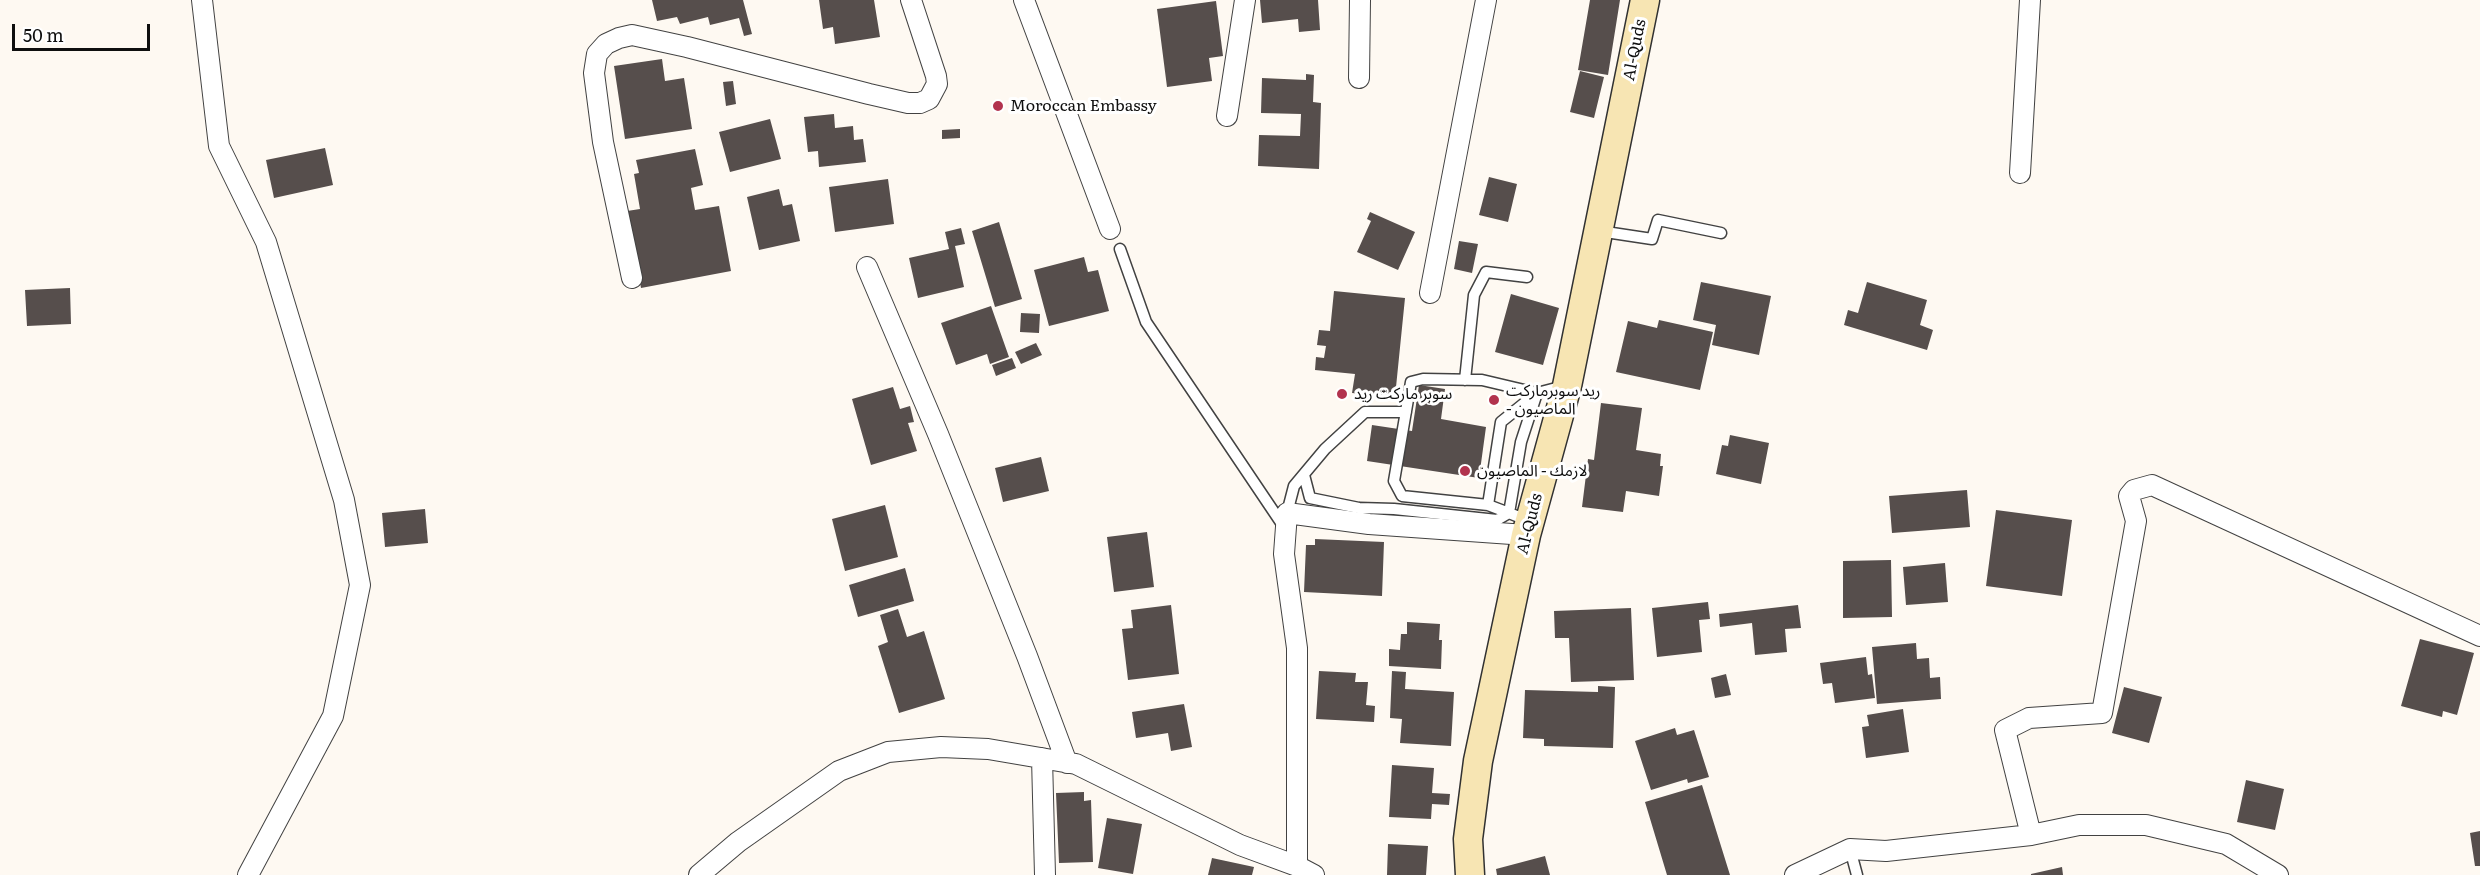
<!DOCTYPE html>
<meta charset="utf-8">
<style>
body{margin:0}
#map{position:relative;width:2480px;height:875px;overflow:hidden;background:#fef9f2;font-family:Literata,serif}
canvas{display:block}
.scale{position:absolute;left:12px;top:24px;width:138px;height:27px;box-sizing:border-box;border:3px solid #0f0f0f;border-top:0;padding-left:8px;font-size:18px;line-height:21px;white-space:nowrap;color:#0f0f0f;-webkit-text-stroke:4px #fff;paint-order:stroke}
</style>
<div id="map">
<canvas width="2480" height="875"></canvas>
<div class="scale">50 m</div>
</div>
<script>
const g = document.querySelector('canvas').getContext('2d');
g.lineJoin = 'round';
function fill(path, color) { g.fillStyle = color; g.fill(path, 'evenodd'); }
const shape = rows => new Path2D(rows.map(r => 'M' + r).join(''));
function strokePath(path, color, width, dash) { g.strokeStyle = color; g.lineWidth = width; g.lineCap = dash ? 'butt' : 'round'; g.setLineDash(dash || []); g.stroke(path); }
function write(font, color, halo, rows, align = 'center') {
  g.font = font + ' Literata,"Noto Sans Arabic",serif'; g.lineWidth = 6; g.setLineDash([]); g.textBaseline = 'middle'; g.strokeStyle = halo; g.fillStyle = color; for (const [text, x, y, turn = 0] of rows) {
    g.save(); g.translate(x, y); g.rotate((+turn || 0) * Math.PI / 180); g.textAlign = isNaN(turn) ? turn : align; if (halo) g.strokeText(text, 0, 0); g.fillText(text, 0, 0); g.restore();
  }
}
fill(shape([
 [652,0,743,0,752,34,744,36,739,18,710,25,708,17,680,24,677,17,657,21],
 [819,0,874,0,880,37,835,44,833,27,823,29],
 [1260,0,1318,0,1320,30,1299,32,1298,19,1262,23],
 [1590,0,1620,0,1608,75,1578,70],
 [1216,1,1223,56,1209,58,1212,81,1167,87,1157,9],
 [662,59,665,81,684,78,692,129,625,139,614,66],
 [1580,71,1604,77,1594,118,1570,112],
 [1306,74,1314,75,1313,102,1321,103,1319,169,1258,166,1259,135,1300,136,1301,114,1261,113,1262,78,1306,80],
 [733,81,736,104,726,106,723,82],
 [834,114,835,128,853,126,854,140,863,139,866,162,819,167,818,151,808,152,804,117],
 [770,119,781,159,730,172,719,132],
 [960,129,960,138,942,139,942,130],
 [325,148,333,185,274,198,266,160],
 [695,149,703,185,691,188,695,210,719,206,731,271,641,288,627,211,640,209,634,174,639,173,636,160],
 [1489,177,1517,184,1508,222,1479,215],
 [888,179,894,224,835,232,829,187],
 [779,189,783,206,792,204,800,241,759,250,747,197],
 [1370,212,1415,232,1398,270,1357,252,1371,221,1367,219],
 [999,222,1022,299,995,307,972,231],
 [961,228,965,244,955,246,964,287,918,298,909,258,949,249,945,232],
 [1459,241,1478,244,1472,273,1454,269],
 [1084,257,1088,272,1098,270,1109,311,1049,326,1034,270],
 [1701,282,1771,296,1759,355,1712,345,1716,325,1693,320],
 [1867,282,1927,300,1920,325,1933,330,1927,350,1844,325,1848,310,1858,313],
 [70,288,71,324,27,326,25,290],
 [1334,291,1405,298,1395,397,1352,393,1355,374,1315,370,1316,357,1324,358,1326,346,1317,345,1319,330,1330,331],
 [1511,294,1559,308,1543,365,1495,352],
 [991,306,1009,357,990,364,987,354,956,365,941,323],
 [1021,313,1040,314,1039,333,1020,332],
 [1659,320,1713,332,1700,390,1616,372,1628,321,1657,328],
 [1036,343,1042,355,1021,364,1015,352],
 [1012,358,1016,368,996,376,992,365],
 [1419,385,1445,389,1441,419,1486,427,1479,478,1367,461,1372,425,1412,431],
 [893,387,900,409,910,406,914,422,908,423,917,451,871,465,852,399],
 [1601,403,1642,408,1636,450,1661,454,1660,466,1663,466,1659,496,1626,491,1623,512,1582,507,1588,459,1594,460],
 [1730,435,1769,443,1761,484,1716,474,1722,445,1728,446],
 [1041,457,1049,491,1003,502,995,468],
 [1967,490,1970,527,1892,533,1889,496],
 [885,505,898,557,845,571,832,519],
 [425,509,428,543,385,547,382,513],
 [1996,510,2072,520,2062,596,1986,586],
 [1147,532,1154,587,1114,592,1107,537],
 [1315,539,1384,542,1382,596,1304,592,1306,545,1315,545],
 [1891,560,1892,617,1843,618,1843,561],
 [1945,563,1948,602,1906,605,1903,567],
 [905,568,914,601,858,617,849,585],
 [1708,602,1710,619,1699,620,1702,652,1657,657,1652,608],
 [1171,605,1179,674,1128,680,1122,629,1133,628,1131,610],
 [1798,605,1801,628,1785,629,1787,652,1755,655,1752,623,1720,627,1719,614],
 [1631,608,1634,680,1571,682,1569,638,1555,638,1554,611],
 [898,609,907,637,924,631,945,699,899,713,878,646,888,642,880,615],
 [1407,622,1440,624,1439,640,1442,640,1441,669,1389,666,1389,649,1400,650,1401,634,1407,634],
 [2420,639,2474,653,2457,715,2443,711,2442,717,2401,706],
 [1916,643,1917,659,1929,658,1930,678,1940,677,1941,699,1877,704,1872,647],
 [1866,657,1868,675,1872,674,1875,698,1835,703,1832,683,1823,684,1820,663],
 [1319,671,1356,673,1355,682,1368,682,1366,705,1375,706,1374,722,1316,719],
 [1392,671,1406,672,1405,689,1454,692,1451,746,1400,743,1402,719,1390,718],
 [1726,674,1731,695,1715,698,1711,678],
 [1598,686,1615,687,1613,748,1544,746,1544,739,1523,738,1525,690,1598,692],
 [2124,687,2162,697,2149,743,2112,733],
 [1184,704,1192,747,1171,751,1168,733,1136,738,1132,712],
 [1903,709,1909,752,1866,758,1862,727,1869,726,1867,715],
 [1675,728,1677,735,1694,730,1709,777,1688,783,1687,779,1651,790,1635,741],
 [1392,765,1434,768,1432,793,1450,794,1449,805,1432,804,1431,819,1389,817],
 [2246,780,2284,789,2275,830,2237,822],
 [1702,785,1730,875,1667,875,1645,802],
 [1084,792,1084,801,1091,800,1093,862,1059,863,1056,793],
 [1107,818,1142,824,1133,874,1098,868],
 [2480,831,2480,866,2475,866,2470,833],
 [1388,844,1428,846,1426,875,1387,875],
 [1545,856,1550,875,1497,875,1496,869],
 [1212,858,1254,867,1252,875,1208,875],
 [2062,867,2063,875,2031,875,2031,874]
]), '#564e4c');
const lane = shape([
 [1599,231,1652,239,1658,220,1721,233],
 [1120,249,1146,322,1284,527],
 [1465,380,1474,295,1486,272,1527,277],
 [1304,475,1310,498,1359,508,1394,509,1497,520,1509,513,1521,442,1537,393,1482,380,1423,379,1411,382,1394,481,1402,496,1488,505,1509,513,1529,521],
 [1488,505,1501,422,1537,393,1564,386],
 [1287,513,1294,486,1325,449,1365,412,1406,412],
 [1850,849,1857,875]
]);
const street = shape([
 [202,0,219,146,266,242,344,500,360,585,333,716,248,875],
 [1024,0,1110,229],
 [1359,78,1360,0],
 [1227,116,1245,0],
 [2020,173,2030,0],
 [867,267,938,434,1027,656,1067,763],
 [632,278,603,142,594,73,597,54,606,44,619,38,632,35,687,47,869,94,908,103,920,103,929,99,937,84,936,76,911,0],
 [1430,293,1486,0],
 [1042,758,1045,875],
 [2031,835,2005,730,2029,718,2102,713,2136,521,2129,496,2134,490,2152,485,2480,636],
 [1297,866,1297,648,1284,554,1287,513,1369,524,1526,535],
 [699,875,738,842,839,771,888,752,941,747,988,749,1076,764,1240,845,1297,866,1314,875],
 [1795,875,1850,849,1886,851,2031,835,2079,825,2146,825,2226,844,2278,875]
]);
const secondary = shape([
 [1470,875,1468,839,1478,761,1526,535,1567,386,1645,0]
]);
strokePath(lane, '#424242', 13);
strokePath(street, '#424242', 22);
strokePath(secondary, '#313131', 31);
strokePath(lane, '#fff', 10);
strokePath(street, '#fff', 20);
strokePath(secondary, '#f7e5b3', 28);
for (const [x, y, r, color] of [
 [998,106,6,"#b2334e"],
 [1342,394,6,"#b2334e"],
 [1494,400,6,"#b2334e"],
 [1465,471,6,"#b2334e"]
]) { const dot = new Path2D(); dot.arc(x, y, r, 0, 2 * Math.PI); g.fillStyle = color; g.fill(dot); strokePath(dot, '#fff', 2); }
write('16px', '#0f0f0f', '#fff', [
 ["Al-Quds",1635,50,-79],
 ["Al-Quds",1530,524,-76]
]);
write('16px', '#0f0f0f', '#fff', [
 ["Moroccan Embassy",1010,106],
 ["ريد سوبرماركت",1506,391],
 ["- الماصيون",1506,409],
 ["سوبر ماركت ريد",1354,394],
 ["لازمك - الماصيون",1477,471]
], 'left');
</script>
